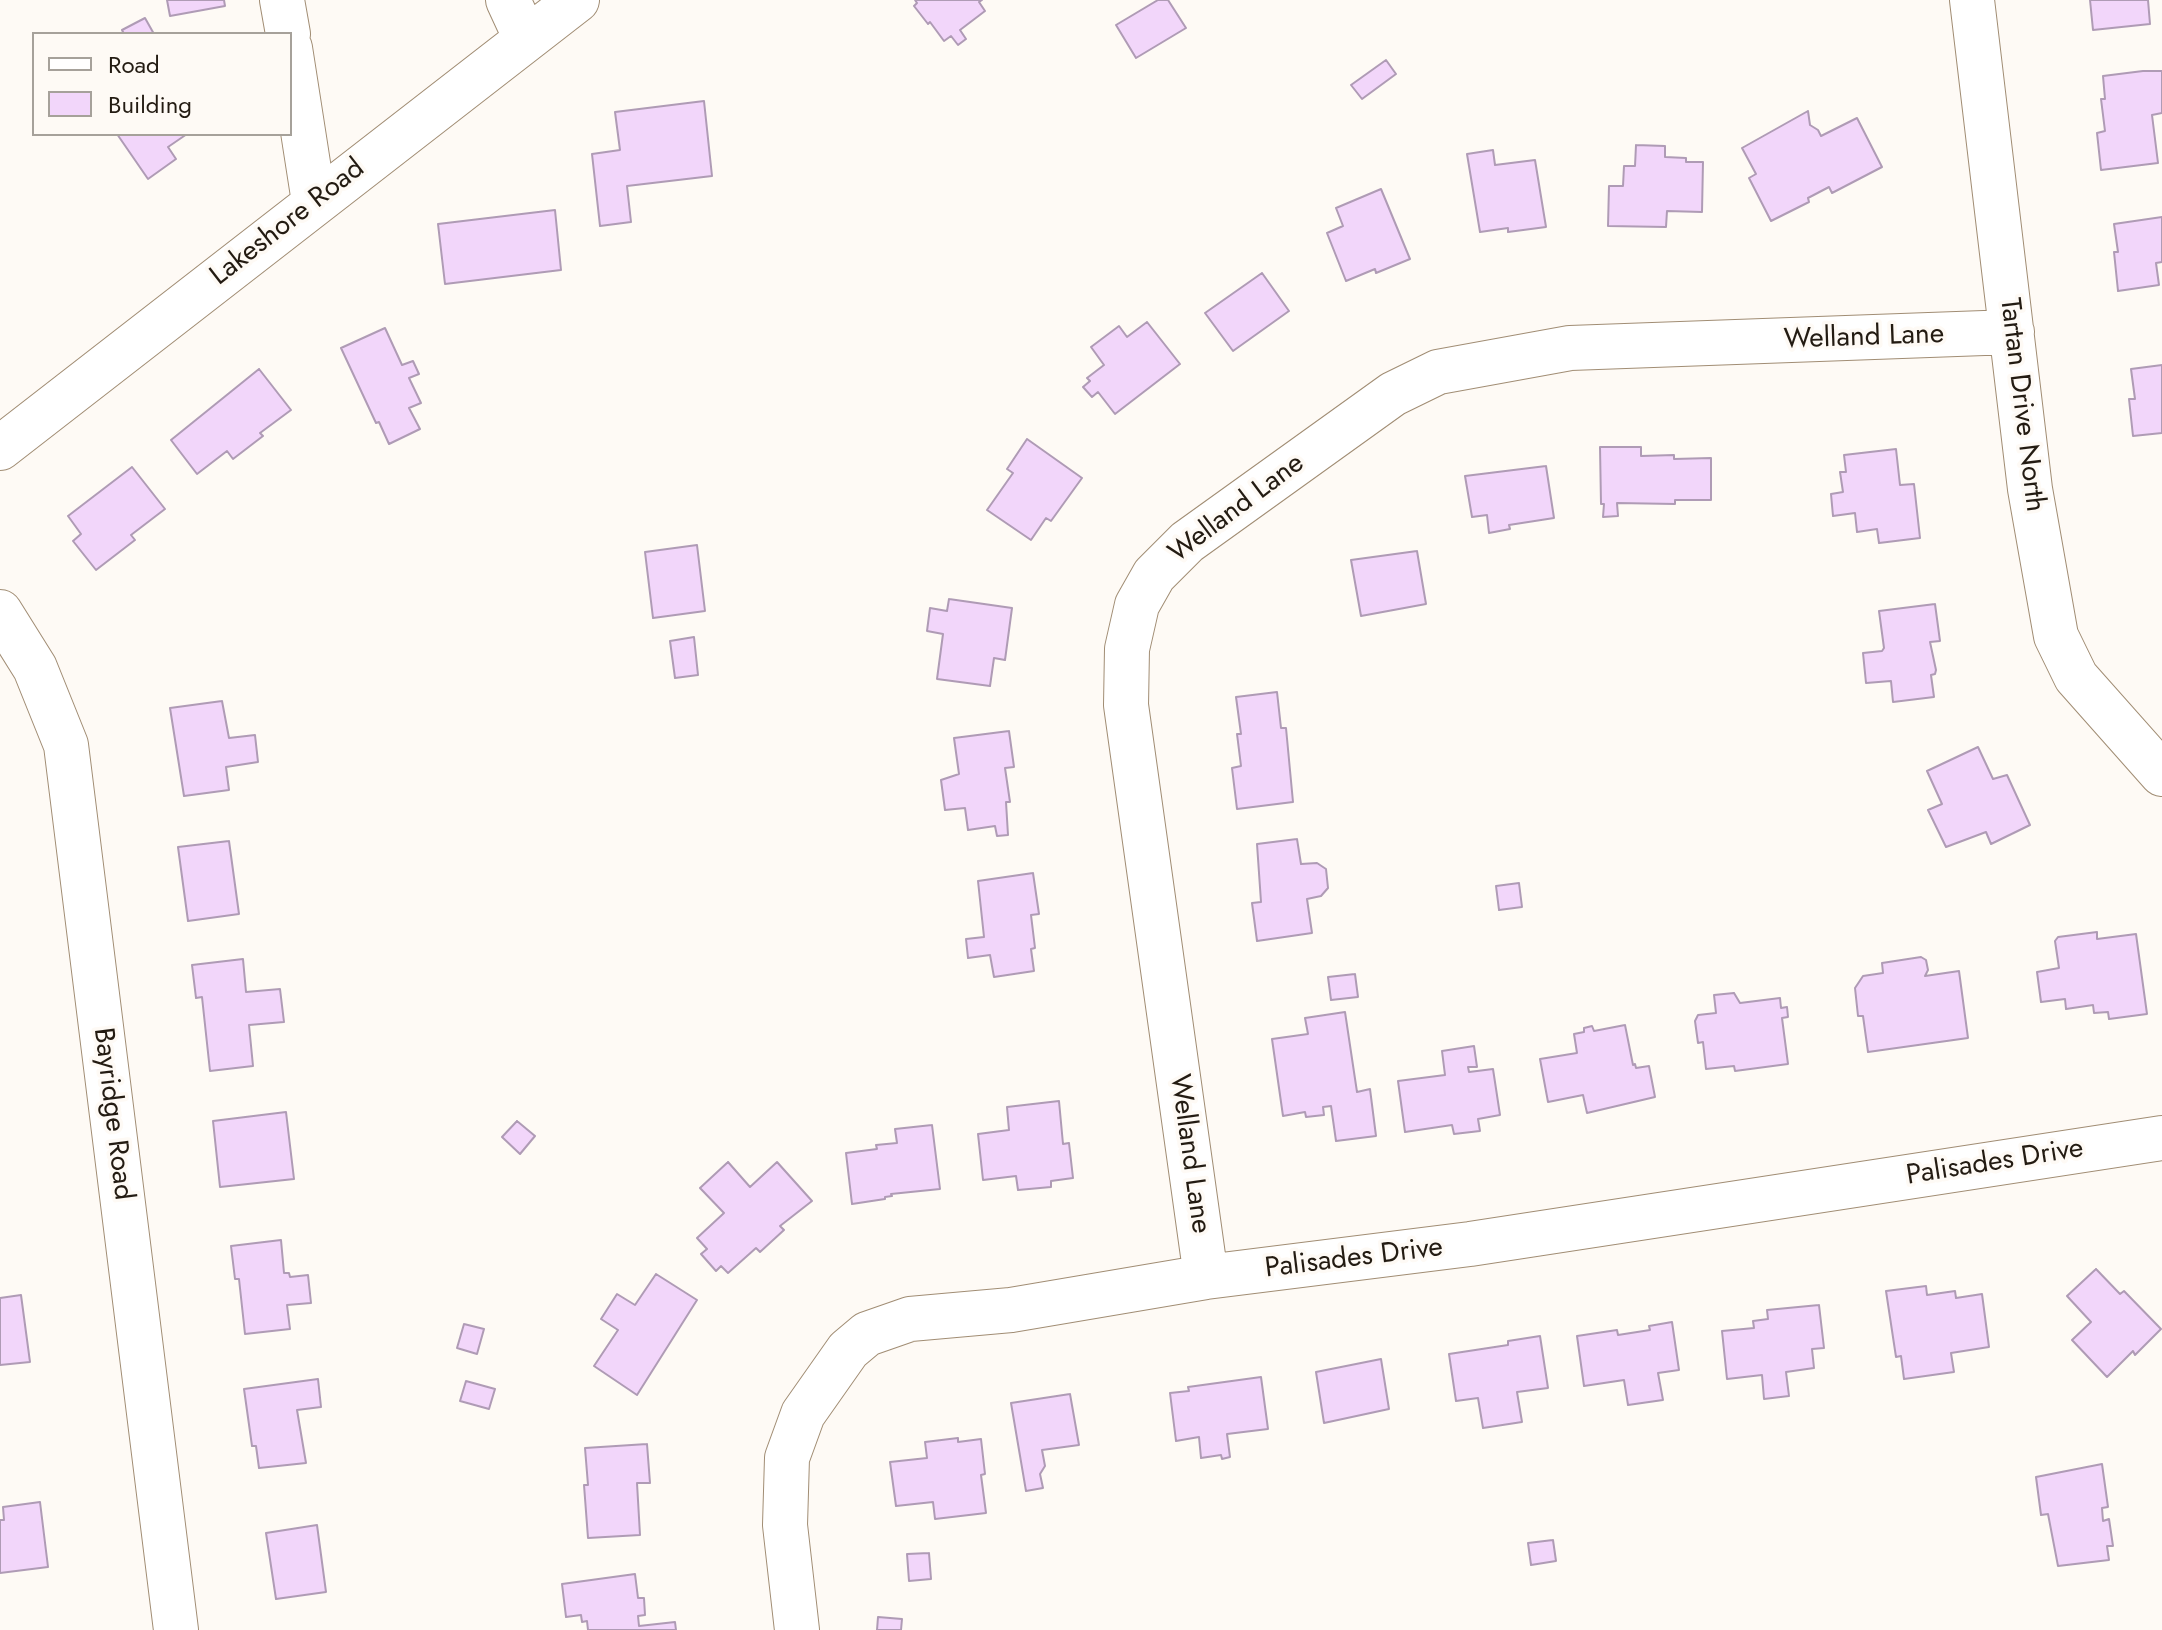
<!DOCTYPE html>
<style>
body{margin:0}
#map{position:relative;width:2162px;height:1630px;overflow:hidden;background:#fefaf5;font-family:Jost,sans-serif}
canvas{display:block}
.legend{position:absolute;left:32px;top:32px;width:260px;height:104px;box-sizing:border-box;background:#fefaf5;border:2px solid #a6a19a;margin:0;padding:10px 14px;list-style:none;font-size:24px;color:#231b12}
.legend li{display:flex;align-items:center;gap:16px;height:40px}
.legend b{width:40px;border:2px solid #a6a19a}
</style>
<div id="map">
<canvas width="2162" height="1630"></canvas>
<ul class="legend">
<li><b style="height:10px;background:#fff"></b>Road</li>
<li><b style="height:22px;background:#f2d6fa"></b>Building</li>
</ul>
</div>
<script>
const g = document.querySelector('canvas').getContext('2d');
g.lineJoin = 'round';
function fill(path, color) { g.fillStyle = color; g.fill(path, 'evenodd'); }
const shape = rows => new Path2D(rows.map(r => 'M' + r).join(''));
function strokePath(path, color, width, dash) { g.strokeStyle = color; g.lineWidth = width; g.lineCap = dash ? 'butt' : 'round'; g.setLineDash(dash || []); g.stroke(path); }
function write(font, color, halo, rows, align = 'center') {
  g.font = font + ' Jost,sans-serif'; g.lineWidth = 7; g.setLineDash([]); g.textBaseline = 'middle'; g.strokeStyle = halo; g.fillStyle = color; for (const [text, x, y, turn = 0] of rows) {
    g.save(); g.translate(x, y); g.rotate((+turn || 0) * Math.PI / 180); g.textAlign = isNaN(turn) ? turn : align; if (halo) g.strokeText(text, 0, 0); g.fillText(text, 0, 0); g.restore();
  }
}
const building = shape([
 [167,0,224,0,225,6,170,16,167,0],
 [915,0,982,0,979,2,985,11,960,30,966,39,958,45,951,36,944,41,930,22,928,24,914,6,917,3,915,0],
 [1158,0,1168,0,1186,28,1136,58,1116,25,1158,0],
 [2090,0,2148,0,2150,24,2093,30,2090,0],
 [145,18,154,34,124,34,122,30,145,18],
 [1386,60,1396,74,1362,99,1351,85,1386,60],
 [2143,71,2162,71,2162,113,2152,115,2158,163,2101,170,2097,133,2105,131,2101,99,2105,99,2103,76,2143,71],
 [704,101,712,176,627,186,631,222,600,226,592,154,620,150,615,112,704,101],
 [1808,111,1810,125,1818,130,1821,136,1857,118,1882,167,1832,193,1829,187,1808,198,1809,202,1771,221,1749,178,1756,174,1742,148,1808,111],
 [117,134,187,134,168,147,176,159,148,179,117,134],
 [1636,145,1665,146,1665,157,1686,158,1686,162,1703,162,1702,212,1667,211,1666,227,1608,226,1609,186,1623,186,1624,166,1635,166,1636,145],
 [1493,150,1495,165,1535,160,1546,227,1508,232,1508,228,1480,232,1467,154,1493,150],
 [1381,189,1410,259,1376,273,1375,269,1346,281,1327,233,1343,226,1336,208,1381,189],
 [555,210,561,270,445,284,438,224,555,210],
 [2162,217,2162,262,2156,263,2159,285,2118,291,2114,252,2118,252,2114,224,2162,217],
 [1262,273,1289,311,1233,351,1205,313,1262,273],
 [1147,322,1180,364,1115,414,1098,392,1092,397,1083,387,1090,381,1087,378,1104,365,1091,347,1119,326,1127,337,1147,322],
 [385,328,402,365,413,361,419,374,409,378,421,403,409,408,420,429,389,444,379,422,376,423,341,348,385,328],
 [2162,365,2162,433,2133,436,2129,399,2135,399,2131,369,2162,365],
 [259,369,291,410,260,433,263,436,233,459,227,451,197,474,171,440,259,369],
 [1027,439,1082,478,1051,521,1046,518,1031,540,987,510,1013,473,1007,469,1027,439],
 [1600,447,1641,447,1641,456,1674,455,1674,459,1711,458,1711,500,1675,500,1675,504,1617,503,1618,516,1603,517,1604,504,1601,504,1600,447],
 [1896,449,1900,485,1914,484,1920,538,1879,543,1877,529,1857,532,1855,513,1833,516,1831,494,1843,492,1840,472,1846,472,1844,455,1896,449],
 [1546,466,1554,518,1509,525,1510,529,1489,533,1487,515,1472,517,1465,476,1546,466],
 [132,467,165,509,131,535,135,540,96,570,73,541,81,534,68,516,132,467],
 [697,545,705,611,653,618,645,552,697,545],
 [1417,551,1426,604,1361,616,1351,560,1417,551],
 [949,599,1012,608,1005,660,994,658,990,686,937,679,943,634,927,631,930,608,947,611,949,599],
 [1935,604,1940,641,1930,642,1936,670,1935,674,1931,675,1934,697,1893,702,1891,681,1866,683,1863,653,1882,651,1884,648,1879,611,1935,604],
 [694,637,698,675,675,678,670,641,694,637],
 [1277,692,1281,728,1286,728,1293,802,1237,809,1232,768,1241,766,1237,734,1241,734,1236,697,1277,692],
 [222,701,229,738,255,735,258,762,226,767,229,790,184,796,170,708,222,701],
 [1009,731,1014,767,1005,768,1010,802,1006,802,1008,835,997,836,995,826,968,830,965,808,945,810,941,780,959,774,954,738,1009,731],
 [1978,747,1993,779,2007,775,2030,825,1991,844,1986,832,1946,847,1928,810,1942,804,1927,771,1978,747],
 [1297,839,1301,864,1317,863,1326,869,1328,888,1321,896,1307,899,1312,933,1257,941,1252,903,1261,902,1257,844,1297,839],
 [229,841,239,914,188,921,178,847,229,841],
 [1033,873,1039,914,1031,915,1035,948,1031,949,1034,971,994,977,990,955,968,958,966,939,984,937,978,881,1033,873],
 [1519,883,1522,907,1499,910,1496,886,1519,883],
 [2097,932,2097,939,2136,934,2147,1014,2109,1019,2108,1012,2094,1013,2093,1005,2066,1009,2065,999,2041,1002,2037,972,2059,968,2055,941,2058,937,2097,932],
 [1921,957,1926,960,1928,970,1925,976,1959,971,1968,1038,1868,1052,1863,1016,1858,1016,1855,988,1863,976,1883,973,1882,963,1921,957],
 [243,959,246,992,280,989,284,1022,249,1025,253,1066,210,1071,202,997,196,998,192,965,243,959],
 [1355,974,1358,997,1331,1000,1328,977,1355,974],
 [1734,993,1740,1003,1780,998,1781,1008,1787,1007,1788,1017,1782,1018,1788,1064,1735,1071,1734,1066,1706,1069,1703,1042,1698,1043,1695,1021,1698,1015,1716,1013,1714,995,1734,993],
 [1345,1012,1357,1092,1370,1089,1376,1136,1336,1141,1331,1106,1323,1107,1324,1115,1306,1117,1305,1112,1283,1116,1272,1039,1308,1034,1305,1018,1345,1012],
 [1625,1025,1633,1065,1635,1064,1636,1068,1649,1066,1655,1097,1587,1113,1583,1095,1548,1102,1540,1059,1577,1053,1574,1034,1584,1032,1584,1028,1592,1026,1594,1031,1625,1025],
 [1474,1046,1477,1067,1468,1067,1469,1072,1493,1069,1500,1115,1478,1119,1480,1131,1454,1134,1452,1125,1405,1132,1398,1081,1445,1075,1442,1051,1474,1046],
 [1059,1101,1063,1144,1069,1143,1073,1178,1051,1181,1051,1187,1018,1190,1016,1176,983,1180,978,1134,1009,1130,1007,1107,1059,1101],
 [286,1112,294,1179,220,1187,213,1121,286,1112],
 [517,1121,535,1136,520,1154,502,1137,517,1121],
 [932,1125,940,1189,891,1194,892,1196,885,1197,885,1199,852,1204,846,1153,877,1149,876,1145,897,1143,895,1129,932,1125],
 [728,1162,750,1187,777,1162,812,1201,780,1226,784,1230,760,1252,756,1248,728,1273,721,1266,716,1271,701,1254,707,1249,697,1238,724,1213,700,1188,728,1162],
 [281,1240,284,1273,289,1273,290,1277,308,1275,311,1303,287,1305,290,1329,245,1334,239,1279,235,1279,231,1246,281,1240],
 [2096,1269,2120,1294,2124,1291,2161,1329,2135,1355,2133,1351,2107,1377,2072,1340,2091,1322,2067,1296,2096,1269],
 [656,1274,697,1300,637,1395,594,1366,618,1330,601,1319,617,1294,635,1305,656,1274],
 [1926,1286,1927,1295,1955,1291,1956,1298,1982,1294,1989,1347,1951,1353,1954,1372,1904,1379,1901,1356,1896,1357,1886,1291,1926,1286],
 [21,1295,30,1362,0,1365,0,1298,21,1295],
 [1819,1305,1824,1348,1812,1349,1814,1368,1786,1372,1789,1396,1764,1399,1762,1375,1727,1379,1722,1331,1754,1328,1753,1321,1768,1319,1767,1310,1819,1305],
 [1672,1322,1679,1370,1658,1373,1663,1400,1628,1405,1624,1380,1584,1386,1577,1336,1617,1330,1618,1335,1650,1330,1649,1326,1672,1322],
 [464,1324,484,1329,477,1354,457,1348,464,1324],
 [1540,1336,1548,1388,1517,1392,1522,1422,1483,1428,1478,1398,1456,1401,1449,1354,1508,1345,1508,1341,1540,1336],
 [1381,1359,1389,1409,1324,1423,1316,1372,1381,1359],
 [1261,1377,1268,1429,1227,1434,1230,1457,1222,1459,1221,1455,1201,1458,1199,1437,1176,1441,1170,1393,1189,1391,1188,1387,1261,1377],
 [318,1379,321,1407,297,1410,306,1463,259,1468,256,1446,252,1446,244,1389,318,1379],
 [466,1381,495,1389,489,1409,460,1401,466,1381],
 [1070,1394,1079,1445,1042,1450,1045,1466,1040,1474,1043,1488,1026,1491,1011,1403,1070,1394],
 [958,1438,958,1442,981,1439,985,1474,981,1475,986,1513,935,1519,933,1502,896,1506,890,1462,927,1458,925,1442,958,1438],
 [647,1444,650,1483,637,1483,640,1535,588,1538,584,1485,588,1485,585,1448,647,1444],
 [2102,1464,2108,1507,2102,1508,2103,1521,2109,1519,2113,1546,2107,1546,2109,1560,2058,1566,2048,1514,2041,1515,2036,1477,2102,1464],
 [40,1502,48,1567,0,1573,0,1520,4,1520,3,1507,40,1502],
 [317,1525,326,1592,276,1599,266,1533,317,1525],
 [1553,1540,1556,1561,1531,1565,1528,1543,1553,1540],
 [929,1553,931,1579,909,1581,907,1554,929,1553],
 [635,1574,638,1598,644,1598,645,1615,638,1616,639,1626,675,1622,676,1630,588,1630,587,1621,582,1622,581,1615,566,1617,562,1584,635,1574],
 [878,1617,902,1619,901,1630,877,1630,878,1617]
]);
fill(building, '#f2d6fa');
strokePath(building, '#af9bb5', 2);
const minor = shape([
 [282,0,288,34],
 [508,0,526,39],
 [1972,0,2030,489,2056,636,2076,677,2162,774],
 [290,48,314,202],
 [0,448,577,0],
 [0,612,35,668,66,745,176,1630],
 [1206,1277,1126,705,1127,649,1137,605,1154,575,1187,542,1393,394,1438,372,1570,348,2012,332],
 [797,1630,785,1525,787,1458,803,1414,848,1350,867,1334,910,1319,1011,1310,1206,1277,1470,1244,2162,1138]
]);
strokePath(minor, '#a18d74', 46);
strokePath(minor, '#fff', 44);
write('28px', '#231b12', '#fefaf5', [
 ["Lakeshore Road",288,223,-38],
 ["Welland Lane",1864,338,-2],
 ["Tartan Drive North",2021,405,83],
 ["Welland Lane",1237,509,-37],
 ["Bayridge Road",112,1114,83],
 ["Welland Lane",1189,1154,82],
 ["Palisades Drive",1995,1163,-9],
 ["Palisades Drive",1354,1259,-7]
]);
</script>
